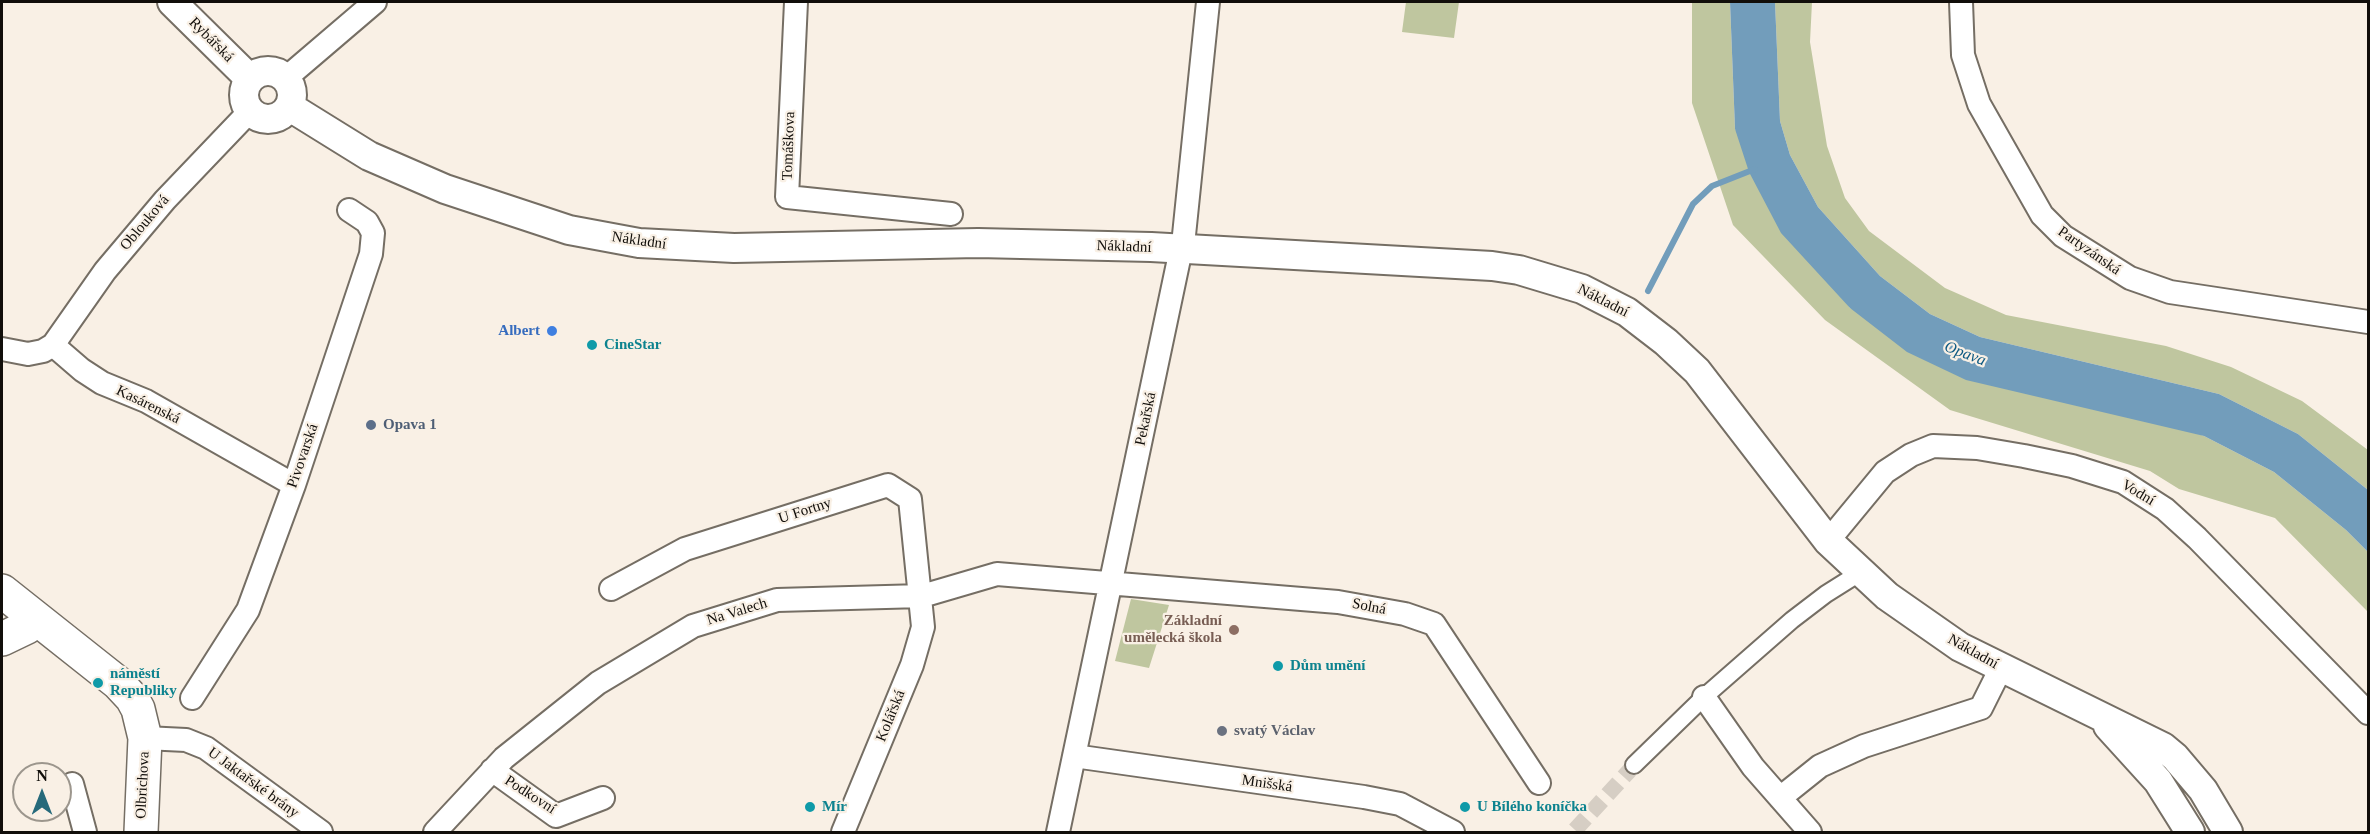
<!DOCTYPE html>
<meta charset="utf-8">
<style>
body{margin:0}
#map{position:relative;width:2370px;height:834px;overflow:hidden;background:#f9f0e5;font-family:"Times New Roman",serif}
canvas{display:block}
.frame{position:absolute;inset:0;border:3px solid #110e0a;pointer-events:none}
.north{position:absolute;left:12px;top:762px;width:60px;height:60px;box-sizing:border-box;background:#f9f0e5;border:2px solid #9c968d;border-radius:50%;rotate:0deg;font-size:16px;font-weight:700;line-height:24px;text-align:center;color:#110e0a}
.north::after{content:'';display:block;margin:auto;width:21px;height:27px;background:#266a7b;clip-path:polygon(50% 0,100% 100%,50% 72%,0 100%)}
</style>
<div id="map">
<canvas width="2370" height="834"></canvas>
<div class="frame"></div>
<div class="north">N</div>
</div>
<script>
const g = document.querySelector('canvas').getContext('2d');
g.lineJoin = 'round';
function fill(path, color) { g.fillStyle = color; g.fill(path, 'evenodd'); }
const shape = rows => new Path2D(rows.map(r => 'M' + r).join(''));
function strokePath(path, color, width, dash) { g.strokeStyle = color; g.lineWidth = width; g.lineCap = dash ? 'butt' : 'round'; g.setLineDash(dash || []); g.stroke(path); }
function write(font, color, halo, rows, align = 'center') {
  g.font = font + ' "Times New Roman",serif'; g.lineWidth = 4.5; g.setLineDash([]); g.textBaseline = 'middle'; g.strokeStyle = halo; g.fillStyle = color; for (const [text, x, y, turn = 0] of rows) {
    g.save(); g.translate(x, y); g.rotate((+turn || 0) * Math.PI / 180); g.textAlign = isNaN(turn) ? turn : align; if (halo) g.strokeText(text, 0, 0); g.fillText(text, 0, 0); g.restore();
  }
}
fill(shape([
 [1406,2,1459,2,1454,38,1402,32],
 [1692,2,1730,2,1735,129,1850,308,2204,436,2274,472,2346,530,2368,552,2368,612,2275,518,2179,489,2150,471,1950,410,1825,320,1733,225,1692,103],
 [1775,2,1812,2,1810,42,1827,146,1845,198,1869,231,1945,288,2006,315,2166,346,2231,367,2302,401,2368,450,2368,490,2298,434,2219,394,1980,337,1930,314,1880,276,1818,207,1790,155,1780,121],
 [1131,599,1169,605,1149,668,1115,661]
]), '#bfc69f');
fill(shape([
 [1730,2,1775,2,1780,121,1790,155,1818,207,1880,276,1930,314,1980,337,2219,394,2298,434,2368,490,2368,552,2346,530,2274,472,2204,436,1966,380,1907,352,1850,308,1781,233,1749,172,1735,129]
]), '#729dbb');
strokePath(shape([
 [1648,291,1693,204,1712,186,1755,169]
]), '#729dbb', 6);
strokePath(shape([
 [1575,830,1630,770]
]), '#d6cec4', 16, [16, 8]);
const pedestrian = shape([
 [1634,765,1704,697,1792,620,1826,594,1861,572]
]);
const minor = shape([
 [796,2,787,197,951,214],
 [1961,2,1963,55,1979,104,2042,215,2063,236,2130,278,2170,292,2368,322],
 [286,78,375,2],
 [53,345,82,370,102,383,146,401,294,485],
 [2,349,28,354,43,351,53,345,105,271,165,200,250,111],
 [1828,541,1885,472,1911,455,1933,446,1977,448,2024,456,2072,466,2123,482,2165,509,2197,538,2368,713],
 [611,589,685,549,888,485,910,499,923,627,912,665,843,832],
 [1704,697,1753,767,1810,832],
 [192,698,248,610,294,485,371,254,373,233,367,222,349,210],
 [145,738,186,740,206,748,321,832],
 [1074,756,1364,797,1400,804,1453,832],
 [492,770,556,816,603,798],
 [72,784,85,832],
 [1780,798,1820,766,1864,746,1981,708,2001,668],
 [435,832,504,758,598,683,693,626,777,600,922,596,997,574,1338,602,1405,614,1434,624,1539,783],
 [1058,832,1184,235,1208,2]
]);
const tertiary = shape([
 [172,2,250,79],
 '244 95a24 24 0 1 1 48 0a24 24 0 1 1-48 0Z',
 [290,107,369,156,445,189,569,230,639,243,734,248,978,243,1151,247,1492,266,1519,270,1582,289,1627,312,1666,342,1697,371,1828,541,1887,596,1960,647,2163,747,2175,757,2203,790,2228,832],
 [2108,726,2158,781,2190,832]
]);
const primary = shape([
 [2,591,118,683,132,698,138,709,145,738,141,832],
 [2,639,27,627,36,618]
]);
strokePath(pedestrian, '#756e64', 20);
strokePath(minor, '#756e64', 26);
strokePath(tertiary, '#756e64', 32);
strokePath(primary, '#756e64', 36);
strokePath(pedestrian, '#fff', 16);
strokePath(minor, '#fff', 22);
strokePath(tertiary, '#fff', 28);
strokePath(primary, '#fff', 33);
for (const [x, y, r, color] of [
 [552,331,6,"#3f7fe0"],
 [592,345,6,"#0f9aa8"],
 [371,425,6,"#5c6f8a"],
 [1234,630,6,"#8d6e63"],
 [1278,666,6,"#0f9aa8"],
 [98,683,6,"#0f9aa8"],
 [1222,731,6,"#6b7280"],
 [810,807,6,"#0f9aa8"],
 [1465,807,6,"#0f9aa8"]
]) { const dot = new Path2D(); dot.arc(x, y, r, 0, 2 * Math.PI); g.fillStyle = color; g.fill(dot); strokePath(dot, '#f9f0e5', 2); }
write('15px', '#110e0a', '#f9f0e5', [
 ["Rybářská",211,40,45],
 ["Tomáškova",789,146,-88],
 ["Oblouková",145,223,-50],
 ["Nákladní",639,241,8],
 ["Nákladní",1124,247,2],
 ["Partyzánská",2089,251,35],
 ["Nákladní",1603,301,27],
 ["Kasárenská",148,405,26],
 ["Pekařská",1146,419,-78],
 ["Pivovarská",303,456,-71],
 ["Vodní",2138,493,31],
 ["U Fortny",805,511,-18],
 ["Solná",1369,607,11],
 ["Na Valech",737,612,-17],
 ["Nákladní",1973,652,29],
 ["Kolářská",891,716,-68],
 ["U Jaktařské brány",253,783,36],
 ["Mnišská",1267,784,8],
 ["Olbrichova",143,785,-87],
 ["Podkovní",530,795,33]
]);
write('bold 15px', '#366cbe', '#f9f0e5', [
 ["Albert",540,331]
], 'right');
write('bold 15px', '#0d838f', '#f9f0e5', [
 ["CineStar",604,345],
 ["Dům umění",1290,666],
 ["náměstí",110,674],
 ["Republiky",110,691],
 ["Mír",822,807],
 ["U Bílého koníčka",1477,807]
], 'left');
write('bold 15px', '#4e5e75', '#f9f0e5', [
 ["Opava 1",383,425]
], 'left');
write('bold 15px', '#785e54', '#f9f0e5', [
 ["Základní",1222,621],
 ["umělecká škola",1222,638]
], 'right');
write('bold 15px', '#5b616d', '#f9f0e5', [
 ["svatý Václav",1234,731]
], 'left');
write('italic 16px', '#0d5982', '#f9f0e5', [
 ["Opava",1965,354,21]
]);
</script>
